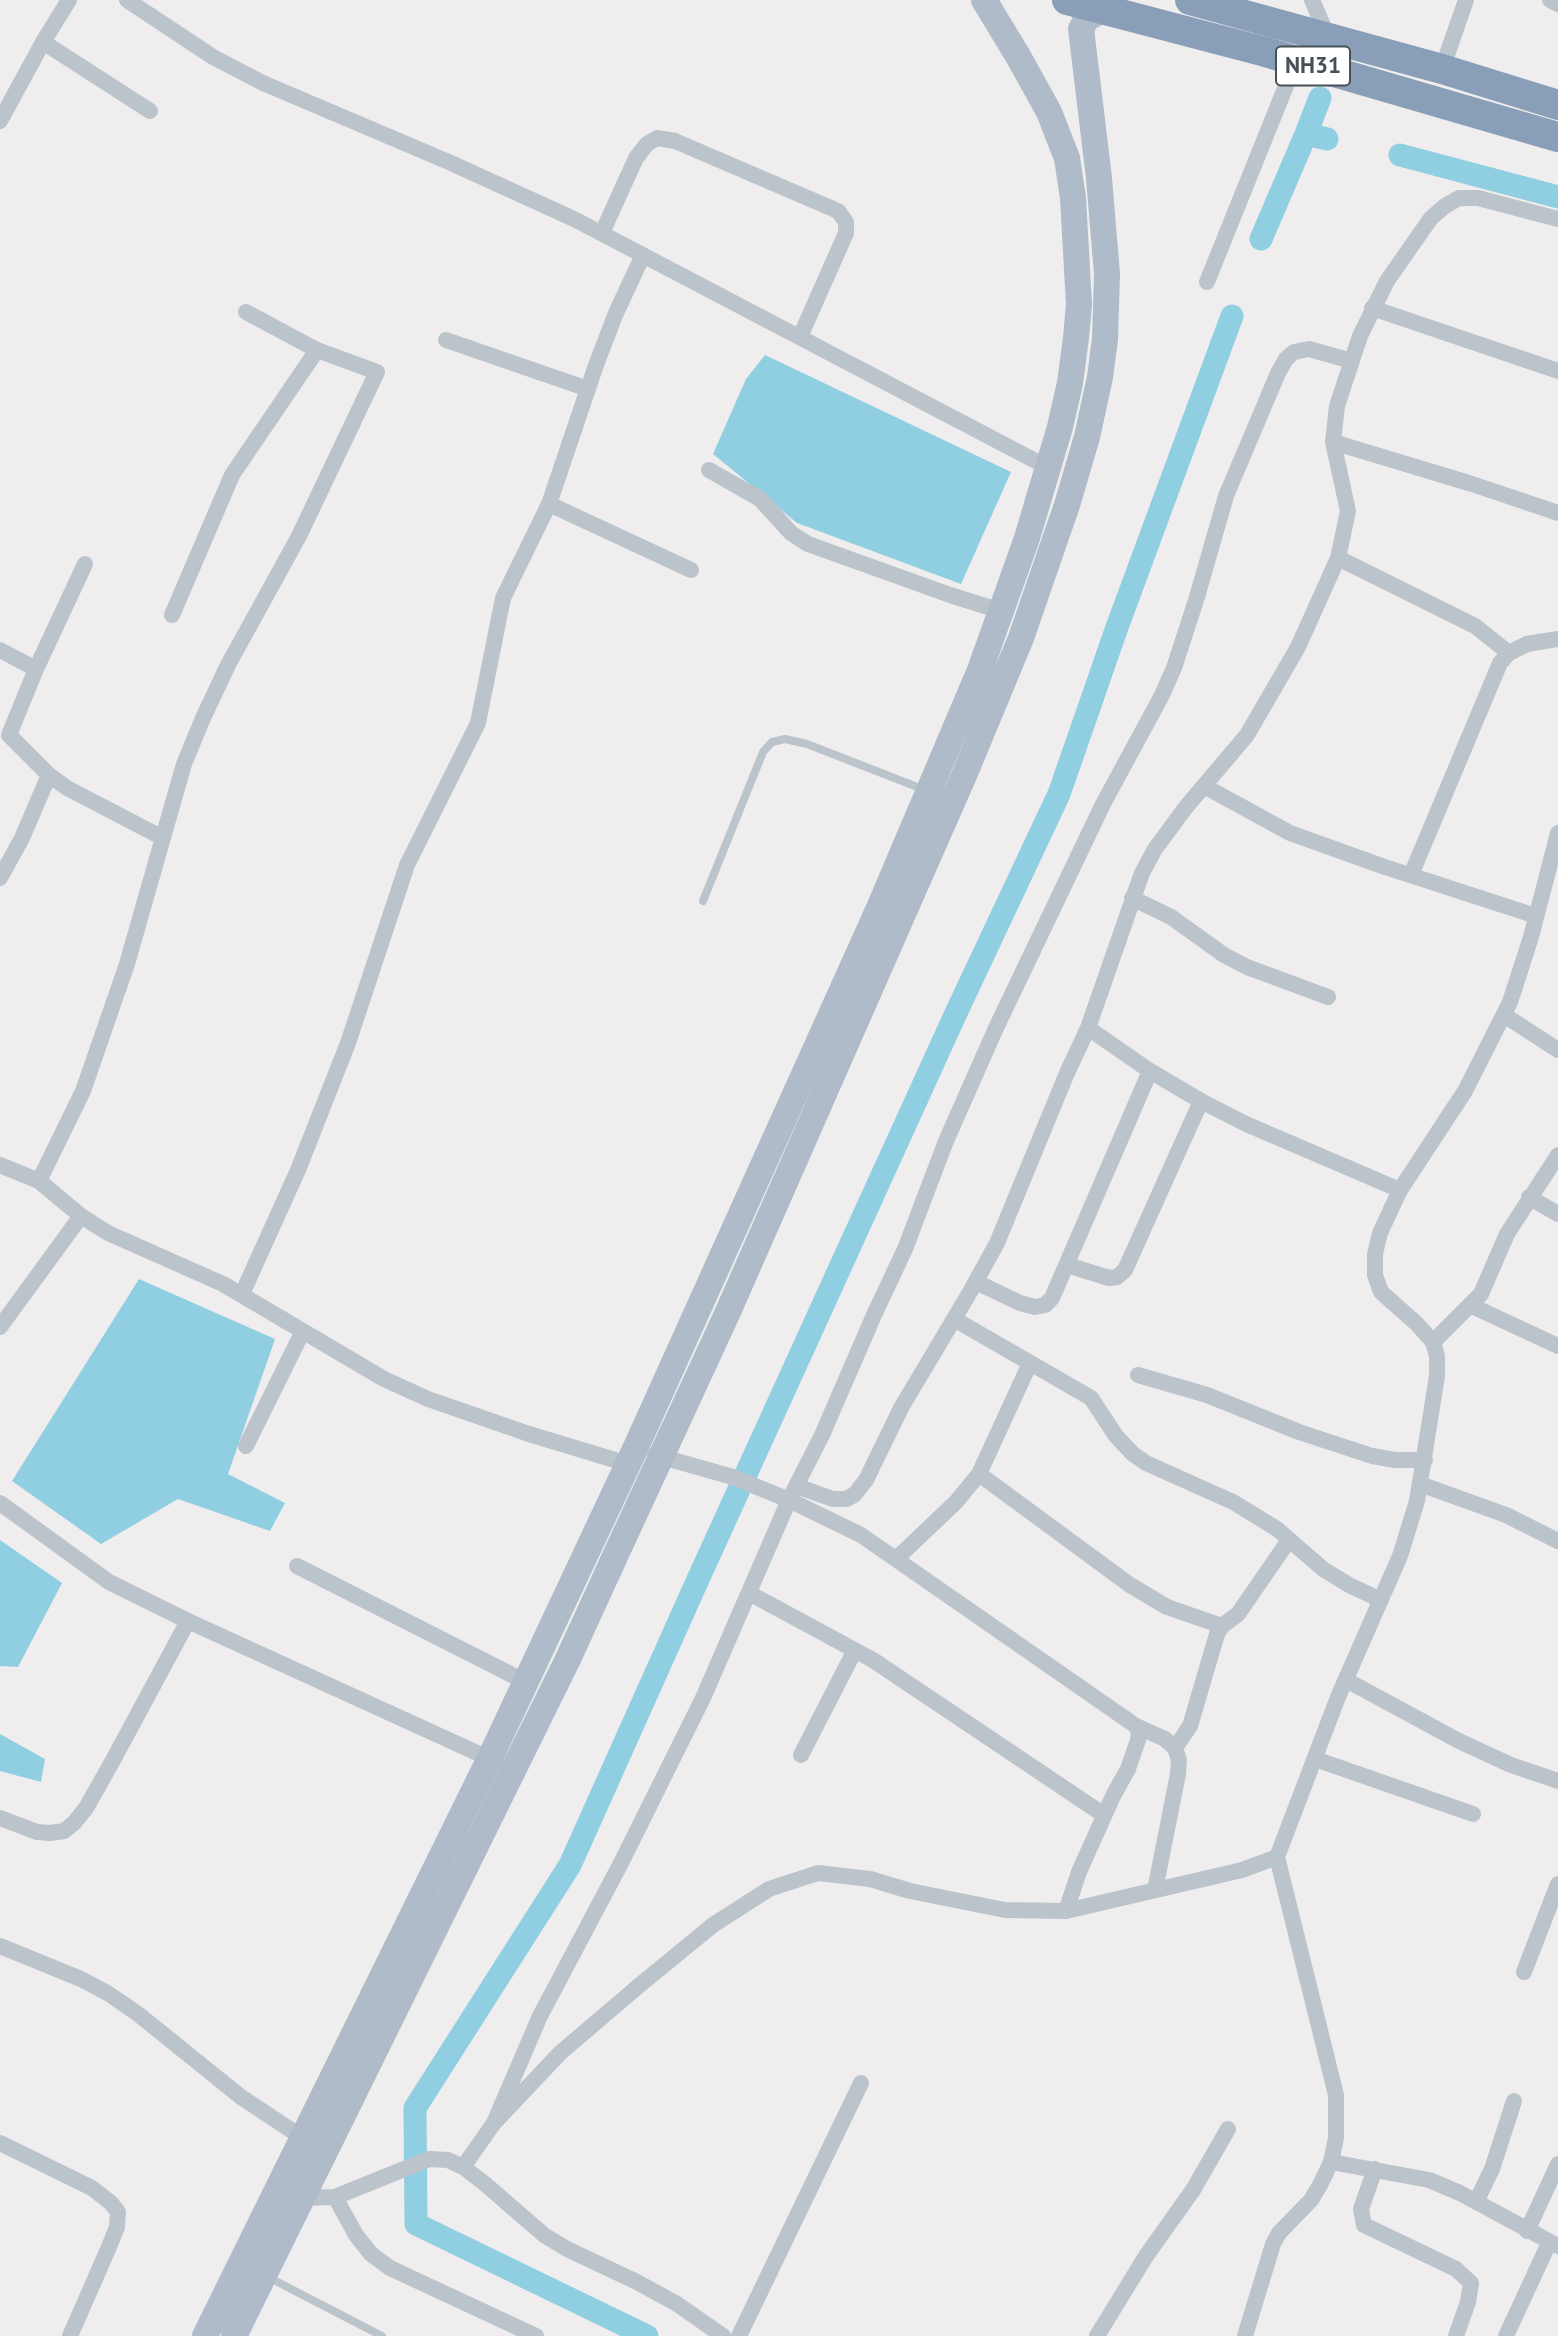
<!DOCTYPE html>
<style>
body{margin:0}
canvas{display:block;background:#efeded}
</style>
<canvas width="1558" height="2336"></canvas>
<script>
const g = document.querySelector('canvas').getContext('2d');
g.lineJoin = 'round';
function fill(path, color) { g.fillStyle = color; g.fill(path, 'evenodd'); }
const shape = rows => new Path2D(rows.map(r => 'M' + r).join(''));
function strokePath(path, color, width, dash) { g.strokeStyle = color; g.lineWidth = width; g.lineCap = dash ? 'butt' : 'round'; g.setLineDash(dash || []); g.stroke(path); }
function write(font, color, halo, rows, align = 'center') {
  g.font = font + ' "PT Sans",sans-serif'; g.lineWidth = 5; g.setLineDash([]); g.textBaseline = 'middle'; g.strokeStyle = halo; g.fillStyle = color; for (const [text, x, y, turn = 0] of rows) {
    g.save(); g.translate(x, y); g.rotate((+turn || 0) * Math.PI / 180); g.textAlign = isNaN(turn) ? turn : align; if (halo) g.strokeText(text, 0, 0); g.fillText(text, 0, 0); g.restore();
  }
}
fill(shape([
 [765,355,1011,472,961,584,797,523,713,454,746,379],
 [139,1279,275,1339,228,1474,285,1503,270,1531,178,1499,101,1544,12,1481],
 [0,1540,62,1583,18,1667,0,1666],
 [0,1734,45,1759,41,1782,0,1771]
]), '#90cfe2');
strokePath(shape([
 [1306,134,1320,98],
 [1400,155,1558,197],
 [1261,239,1306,134,1327,139],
 [647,2336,416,2224,415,2108,570,1865,695,1586,956,1013,1059,794,1116,630,1232,316]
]), '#90cfe2', 23);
strokePath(shape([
 [703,901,763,752,772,742,785,739,807,744,925,790],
 [266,2276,382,2336]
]), '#bcc4cb', 8);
strokePath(shape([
 [127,0,213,57,263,83,451,163,574,219,1047,467],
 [1312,0,1328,37],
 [1550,0,1558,4],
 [43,42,150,111],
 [1442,69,1466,0],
 [0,121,43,42,69,0],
 [602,233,636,158,647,144,657,138,675,141,838,211,846,222,846,233,800,337],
 [1207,282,1296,61],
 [1372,308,1558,371],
 [446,340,588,389],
 [1333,442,1472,484,1558,513],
 [709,470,760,499,791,533,808,544,950,595,1001,611],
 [549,504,691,570],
 [1338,558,1475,626,1509,653],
 [85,564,36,669,9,735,49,775,67,788,163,838],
 [172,615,232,475,317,350,246,312],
 [0,650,36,669],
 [1204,786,1290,833,1382,866,1536,916],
 [1411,875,1500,663,1509,653,1527,644,1558,639],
 [0,878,22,838,49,775],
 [1132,898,1171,917,1224,955,1247,967,1328,997],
 [1504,1015,1558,1050],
 [1088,1028,1142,873,1155,849,1186,807,1247,735,1298,647,1338,558,1348,511,1333,442,1337,406,1360,336,1387,281,1431,218,1445,206,1459,198,1478,198,1558,219],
 [0,1165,39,1181,81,1216,108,1233,223,1284,384,1379,428,1399,529,1434,628,1464],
 [39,1181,83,1091,127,964,184,764,203,718,228,665,299,536,377,372,317,350],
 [1529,1197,1558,1214],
 [1067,1265,1109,1278,1117,1277,1125,1270,1201,1101],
 [976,1282,1020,1303,1035,1307,1045,1305,1052,1298,1150,1071],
 [242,1294,298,1170,348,1043,407,865,478,723,503,598,549,504,596,365,616,313,643,255],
 [1472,1306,1558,1346],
 [954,1319,1091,1398,1116,1436,1133,1454,1146,1463,1233,1502,1256,1516,1277,1529,1323,1569,1349,1585,1381,1600],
 [0,1327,81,1216],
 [1433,1342,1481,1294,1507,1234,1558,1155],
 [1138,1375,1207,1395,1299,1432,1372,1456,1395,1460,1425,1460],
 [246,1446,303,1331],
 [655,1455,733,1477,789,1500,861,1535,1136,1726,1139,1732,1138,1740,1128,1769,1113,1796,1079,1872,1066,1911],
 [979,1474,1130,1585,1167,1607,1222,1626],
 [1420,1484,1506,1515,1558,1541],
 [796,1486,833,1499,846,1499,854,1495,866,1480,901,1408,970,1292,997,1243,1067,1073,1088,1028,1150,1071,1201,1101,1246,1124,1400,1190],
 [0,1503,109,1582,188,1621,497,1762],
 [896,1559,956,1502,979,1474,1030,1363],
 [297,1566,526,1682],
 [749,1593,873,1660,1104,1815],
 [1346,1680,1459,1741,1511,1765,1558,1781],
 [1136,1726,1165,1739,1175,1748,1179,1760,1178,1774,1155,1890],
 [1175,1748,1190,1726,1217,1634,1222,1626,1238,1614,1289,1540],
 [801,1755,855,1650],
 [1315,1759,1473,1814],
 [0,1818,37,1832,50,1833,64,1831,74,1823,86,1808,112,1762,188,1621],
 [0,1946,81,1979,109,1994,138,2014,241,2097,303,2138],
 [1524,1972,1558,1884],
 [494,2123,540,2016,621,1863,703,1698,789,1500,822,1435,874,1315,905,1249,946,1141,996,1028,1103,804,1161,697,1174,668,1197,597,1226,496,1278,373,1286,359,1294,352,1309,349,1352,361],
 [0,2143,92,2188,111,2203,118,2212,117,2227,109,2247,70,2336],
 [1331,2162,1429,2180,1460,2193,1558,2246],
 [463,2167,494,2123,560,2053,641,1984,713,1925,769,1889,818,1873,870,1879,910,1891,1005,1910,1066,1911,1242,1870,1277,1857],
 [1375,2169,1361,2209,1364,2225,1456,2269,1471,2283,1468,2302,1456,2336],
 [335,2197,356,2235,371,2254,390,2268,536,2336],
 [296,2198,335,2197,429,2159,448,2160,463,2167,484,2183,544,2235,567,2249,637,2282,677,2304,723,2336],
 [1476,2202,1492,2169,1514,2101],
 [1527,2231,1558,2164],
 [739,2336,861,2083],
 [1097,2336,1146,2256,1193,2190,1228,2129],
 [1245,2336,1273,2244,1279,2233,1311,2200,1320,2185,1331,2162,1336,2138,1336,2095,1277,1857,1338,1697,1400,1556,1417,1501,1437,1376,1437,1356,1433,1342,1417,1324,1381,1292,1375,1275,1375,1254,1380,1233,1400,1190,1465,1091,1510,1002,1531,937,1558,833],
 [1506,2336,1549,2243]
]), '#bcc4cb', 16);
strokePath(shape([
 [205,2336,490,1758,636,1447,879,908,980,670,1027,538,1060,427,1070,383,1076,338,1079,304,1073,198,1067,158,1049,112,1018,56,984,0],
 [234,2336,568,1659,617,1552,727,1314,965,773,1021,638,1067,505,1087,437,1100,377,1105,339,1107,274,1099,178,1081,29,1087,18,1103,10]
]), '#afbbc9', 26);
strokePath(shape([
 [1067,0,1262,51,1558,137],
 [1190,0,1442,69,1558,105]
]), '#899eb7', 30);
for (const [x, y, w] of [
 [1313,66,74]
]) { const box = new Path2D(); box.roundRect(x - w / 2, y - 19.5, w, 39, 5); g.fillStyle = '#fff'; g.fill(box); strokePath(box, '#475058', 2); }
write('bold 23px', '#475058', null, [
 ["NH31",1313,66]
]);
</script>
